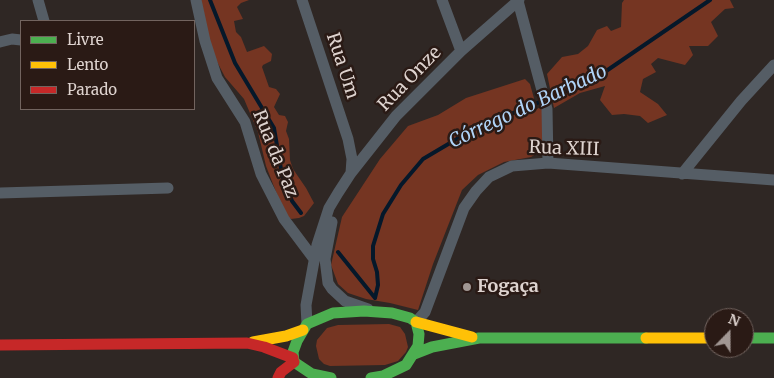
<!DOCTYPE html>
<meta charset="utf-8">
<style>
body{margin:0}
#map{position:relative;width:774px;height:378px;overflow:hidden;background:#2f2724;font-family:Merriweather,serif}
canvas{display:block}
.legend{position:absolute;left:20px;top:20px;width:175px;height:90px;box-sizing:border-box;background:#2a1a15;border:1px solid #72645f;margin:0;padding:6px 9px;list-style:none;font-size:15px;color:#ded3cf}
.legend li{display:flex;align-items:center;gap:10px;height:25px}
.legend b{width:25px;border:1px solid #72645f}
.north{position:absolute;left:704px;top:308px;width:50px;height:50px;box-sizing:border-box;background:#2a1a15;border:1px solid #72645f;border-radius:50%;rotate:22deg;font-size:14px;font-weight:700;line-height:20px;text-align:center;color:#ded3cf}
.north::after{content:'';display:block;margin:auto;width:18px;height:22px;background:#a19793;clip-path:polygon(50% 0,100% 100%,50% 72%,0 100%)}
</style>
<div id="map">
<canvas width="774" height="378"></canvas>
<ul class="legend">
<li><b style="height:6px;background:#4caf50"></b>Livre</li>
<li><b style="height:6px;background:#ffc107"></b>Lento</li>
<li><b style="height:6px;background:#c62828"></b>Parado</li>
</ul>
<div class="north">N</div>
</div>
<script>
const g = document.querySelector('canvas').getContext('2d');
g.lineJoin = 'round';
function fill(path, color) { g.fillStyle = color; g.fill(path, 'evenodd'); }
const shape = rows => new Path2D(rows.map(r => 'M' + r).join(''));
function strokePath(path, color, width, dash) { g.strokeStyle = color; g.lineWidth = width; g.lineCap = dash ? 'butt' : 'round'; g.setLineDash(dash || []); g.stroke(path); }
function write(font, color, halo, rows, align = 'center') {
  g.font = font + ' Merriweather,serif'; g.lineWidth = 5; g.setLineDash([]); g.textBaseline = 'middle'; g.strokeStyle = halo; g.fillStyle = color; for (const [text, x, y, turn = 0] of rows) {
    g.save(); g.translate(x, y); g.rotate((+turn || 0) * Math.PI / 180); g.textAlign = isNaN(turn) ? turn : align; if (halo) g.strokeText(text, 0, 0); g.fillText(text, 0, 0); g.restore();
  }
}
fill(shape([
 [201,0,249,0,241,3,237,7,243,19,234,21,236,32,241,37,247,52,264,46,272,54,271,61,263,65,262,67,269,87,276,89,280,94,274,107,279,115,285,116,288,122,286,131,289,139,290,160,293,169,306,188,314,203,304,216,299,218,291,219,285,215,266,166,258,132,244,99,225,77,212,52],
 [624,0,730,0,734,8,725,9,711,22,718,36,708,46,689,46,693,55,685,65,658,58,651,64,656,72,643,79,640,92,658,104,667,115,648,123,640,116,624,114,612,115,600,100,605,86,580,93,554,108,547,74,562,57,578,54,588,46,597,30,607,26,611,31,621,27,622,3],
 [525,79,530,84,537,109,542,106,543,147,540,152,531,157,504,162,478,175,462,190,433,264,418,310,390,303,366,299,348,293,338,284,331,265,342,217,380,159,408,126,438,115,466,98],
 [389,324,400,327,405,334,408,347,406,352,398,361,385,365,330,366,324,364,319,359,316,346,317,340,327,328,338,325]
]), '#753522');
strokePath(shape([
 [210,0,235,63,274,128,282,175,292,201,301,213],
 [338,252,375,298],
 [375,298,378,285,377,272,373,259,373,246,383,214,401,185,423,159,472,130,593,80,710,0]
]), '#05182a', 4);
strokePath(shape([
 [38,0,44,21],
 [196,0,205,41,217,78,245,122,261,174,284,219,314,259],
 [302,0,348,139,352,159,351,173],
 [442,0,461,51],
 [518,1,547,109,548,163],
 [0,42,12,39,21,40],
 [682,174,741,101,774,65],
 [0,193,168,188],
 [332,222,325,259,328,283,332,289,345,301,368,309],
 [416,322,425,312,464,208,476,191,489,177,512,166,548,163,774,180],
 [307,324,306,305,317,245,329,208,338,193,351,173,396,116,461,51,519,0]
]), '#555d65', 11);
strokePath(shape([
 [744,338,774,338],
 [414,354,432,347,479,338,646,338],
 [331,378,312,374,294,362,293,352,297,341,307,324,333,313,364,311,392,313,410,318,416,322,419,334,418,346,406,365,383,376,371,378]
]), '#4caf50', 11);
strokePath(shape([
 [416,322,472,337],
 [646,338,714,338],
 [253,342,286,336,303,330]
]), '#ffc107', 11);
strokePath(shape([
 [0,345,247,343,264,347,293,358],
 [278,378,281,372,294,362]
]), '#c62828', 11);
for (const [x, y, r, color] of [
 [467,287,5,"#a19793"]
]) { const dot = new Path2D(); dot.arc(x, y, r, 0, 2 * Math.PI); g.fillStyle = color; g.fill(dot); strokePath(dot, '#2a1a15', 2); }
write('18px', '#ded3cf', '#2a1a15', [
 ["Rua Um",342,66,72],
 ["Rua Onze",410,79,-46],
 ["Rua XIII",564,149,2],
 ["Rua da Paz",275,154,68]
]);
write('bold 18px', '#ded3cf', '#2a1a15', [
 ["Fogaça",477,287]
], 'left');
write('italic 19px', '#b0d4f8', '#2a1a15', [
 ["Córrego do Barbado",528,107,-25]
]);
</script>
